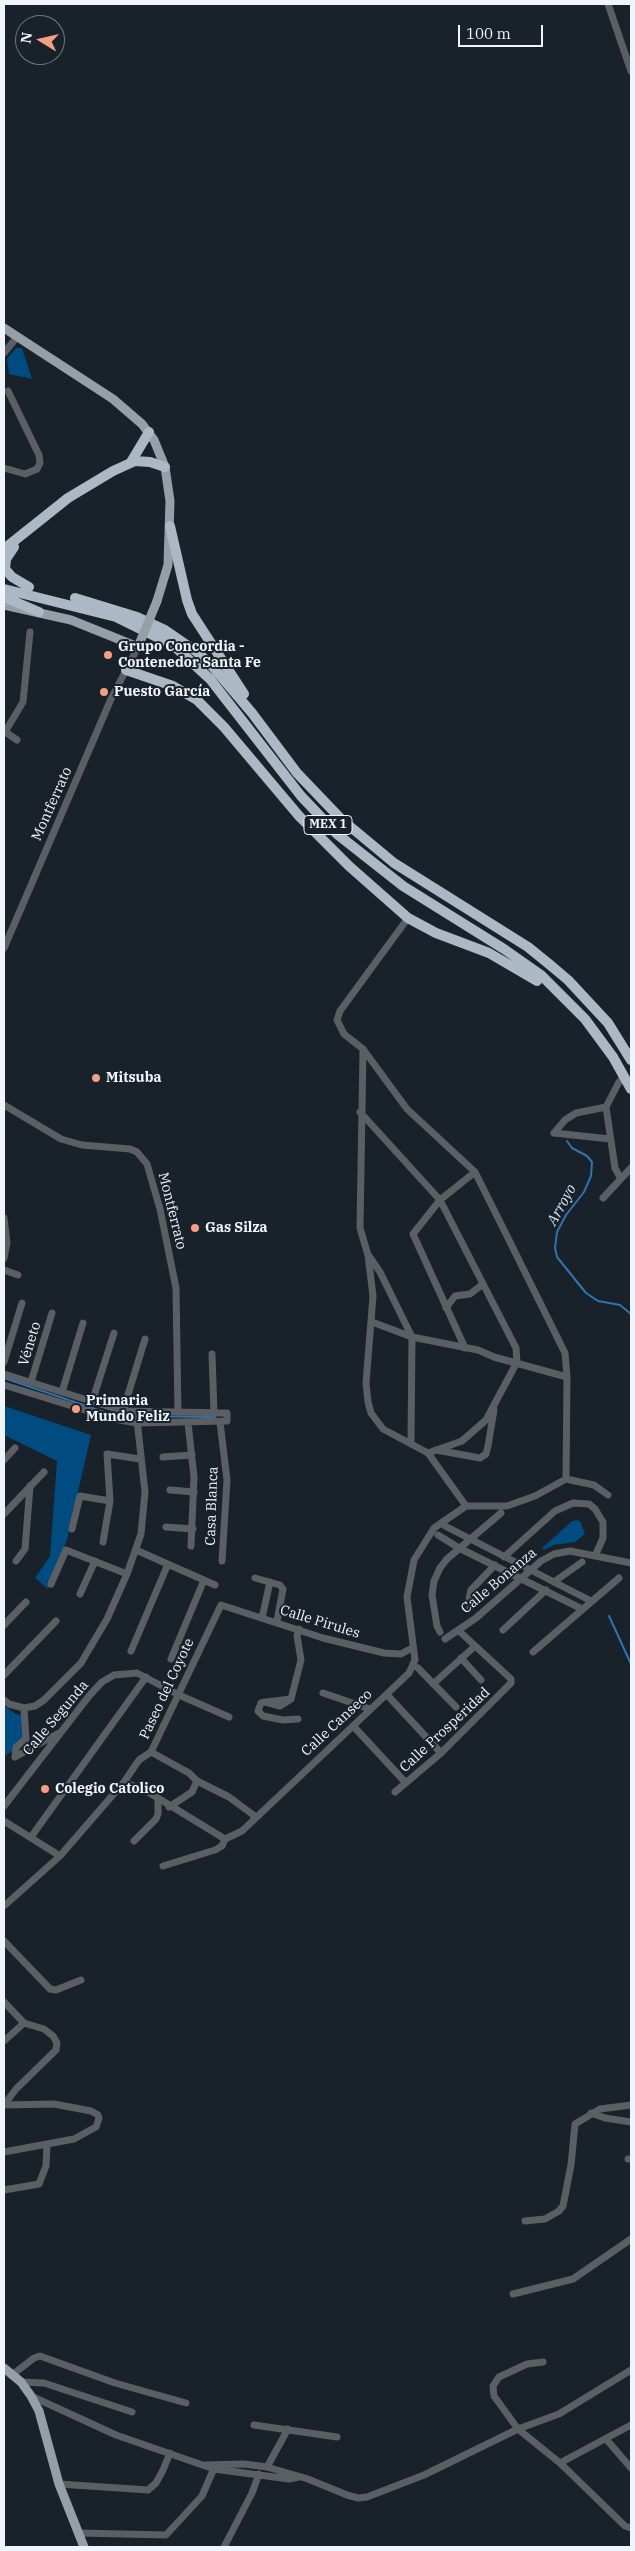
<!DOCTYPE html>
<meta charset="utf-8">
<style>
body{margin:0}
#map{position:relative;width:635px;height:2551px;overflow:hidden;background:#19212a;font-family:"IBM Plex Serif",serif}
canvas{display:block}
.frame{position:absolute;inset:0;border:5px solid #eff5fb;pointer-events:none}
.north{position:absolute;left:15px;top:15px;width:50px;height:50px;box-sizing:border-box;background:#19212a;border:1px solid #6f767e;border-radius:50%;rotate:279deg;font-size:14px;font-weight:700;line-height:20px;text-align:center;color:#eff5fb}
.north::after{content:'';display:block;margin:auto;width:18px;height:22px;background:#f39f85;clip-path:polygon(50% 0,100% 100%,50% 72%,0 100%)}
.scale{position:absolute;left:458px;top:25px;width:85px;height:22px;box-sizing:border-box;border:2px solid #eff5fb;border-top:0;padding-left:6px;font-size:15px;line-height:18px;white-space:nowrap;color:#eff5fb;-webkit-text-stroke:4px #19212a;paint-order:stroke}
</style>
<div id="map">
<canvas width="635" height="2551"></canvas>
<div class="frame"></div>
<div class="north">N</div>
<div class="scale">100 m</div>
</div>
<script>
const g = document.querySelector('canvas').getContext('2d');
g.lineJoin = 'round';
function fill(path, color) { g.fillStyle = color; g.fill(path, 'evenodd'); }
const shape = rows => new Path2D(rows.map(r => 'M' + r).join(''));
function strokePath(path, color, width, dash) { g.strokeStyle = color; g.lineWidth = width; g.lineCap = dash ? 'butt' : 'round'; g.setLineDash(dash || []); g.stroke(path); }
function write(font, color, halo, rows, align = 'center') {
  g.font = font + ' "IBM Plex Serif",serif'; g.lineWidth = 4; g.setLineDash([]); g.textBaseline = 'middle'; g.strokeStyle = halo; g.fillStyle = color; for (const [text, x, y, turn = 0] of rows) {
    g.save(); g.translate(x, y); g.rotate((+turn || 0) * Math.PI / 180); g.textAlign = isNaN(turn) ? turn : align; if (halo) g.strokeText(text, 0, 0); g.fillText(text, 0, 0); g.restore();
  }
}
fill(shape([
 [16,348,22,348,32,379,9,374,7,359],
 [4,1406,91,1435,67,1540,48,1589,35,1578,50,1556,57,1461,4,1435],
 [576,1520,580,1521,585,1534,575,1542,554,1545,544,1550,542,1548,571,1522],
 [4,1706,16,1714,28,1716,27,1744,4,1756]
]), '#004b7f');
strokePath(shape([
 [567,1141,572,1148,587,1156,592,1162,591,1176,584,1192,566,1215,557,1232,555,1248,557,1257,586,1293,598,1301,620,1305,631,1314],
 [4,1378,104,1412,122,1416,215,1417],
 [609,1616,631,1664]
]), '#2f74af', 2);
strokePath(shape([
 [608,4,631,71],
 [4,353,17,337],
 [4,468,25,474,37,469,40,463,39,455,8,391],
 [4,731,17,740],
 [5,732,23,702,30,632],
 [408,918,340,1011,337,1020,344,1034,363,1049,407,1109,475,1172,506,1234,565,1353,567,1377,566,1479],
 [4,948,111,699,138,647],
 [363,1049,360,1228,368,1255,373,1296,366,1383,368,1402,371,1413,383,1429,428,1453,466,1506],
 [4,1105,61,1139,82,1145,130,1149,137,1152,147,1164,160,1209,176,1288,178,1413],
 [606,1107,615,1168,621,1179],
 [360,1112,440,1200,516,1348,517,1362,486,1420,462,1441,428,1453],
 [554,1133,565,1120,576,1113,606,1107,619,1082,624,1077],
 [554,1133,610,1139],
 [603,1198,631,1168],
 [369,1256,380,1272,412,1337,411,1442],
 [4,1258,7,1243,4,1218],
 [4,1270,18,1275],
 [446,1308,455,1296,470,1294,483,1284],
 [372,1322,412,1337,478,1350,494,1357,567,1377],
 [465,1348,413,1234,440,1200,475,1172],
 [212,1354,214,1413],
 [4,1362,22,1303],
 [4,1374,123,1411,227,1413,227,1421,137,1423,114,1419,4,1385],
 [31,1382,52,1313],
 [62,1392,83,1323],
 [92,1402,114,1333],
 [123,1411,145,1339],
 [220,1422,227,1480,222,1561],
 [188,1423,194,1477,191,1546],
 [436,1450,480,1458,486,1454,488,1446,494,1410],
 [163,1457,192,1455],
 [4,1460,15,1448],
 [170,1490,194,1492],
 [466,1506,507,1506,535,1496,566,1479,594,1485,608,1495],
 [4,1514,44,1472],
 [445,1526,591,1601],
 [166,1527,193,1529],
 [72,1529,80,1496,110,1501],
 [438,1535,459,1548,582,1609],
 [103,1542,110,1501,107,1454,140,1459],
 [136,1550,215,1585],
 [504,1557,555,1511,573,1503,589,1504,595,1509,603,1522,603,1538,595,1556],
 [16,1561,25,1549,30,1486],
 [255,1578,280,1585,283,1589,277,1621],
 [554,1582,582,1562],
 [51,1584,66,1550,127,1574],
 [80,1594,95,1561],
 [470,1607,469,1598,471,1590,495,1565],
 [262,1618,270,1582],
 [4,1625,26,1602],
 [503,1630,546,1590],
 [440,1632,437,1626,432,1595,434,1581,440,1568,447,1559,501,1513],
 [445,1639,476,1618,541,1561,554,1554,570,1551,631,1563],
 [131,1651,168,1564],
 [533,1652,619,1578],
 [461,1658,481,1680],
 [171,1659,204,1580],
 [418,1668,456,1707],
 [4,1675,56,1621],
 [433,1684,474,1647],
 [323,1693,370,1709],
 [389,1697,441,1753],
 [4,1700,9,1704,24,1708,35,1706,44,1700,81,1663,107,1619,127,1574,141,1534,145,1492,137,1420],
 [266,1702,291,1699],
 [298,1719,283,1720,263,1716,258,1711,261,1703,265,1702,280,1706,291,1699,301,1660,297,1636,299,1629],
 [356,1729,406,1783],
 [151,1752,189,1773,197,1781,229,1797,256,1817],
 [15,1757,16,1747,26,1739,24,1708],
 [15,1757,59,1733],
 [124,1782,148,1792,225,1839,242,1831,409,1673,415,1660,407,1597,414,1560,434,1528,466,1506],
 [395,1792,441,1753,511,1683,511,1679,458,1630],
 [4,1806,89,1696,102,1682,114,1675,137,1673,179,1695,229,1717],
 [169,1807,192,1792,197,1781],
 [4,1821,60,1856],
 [31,1837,146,1677],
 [134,1841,156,1819,158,1814,158,1799],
 [163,1866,215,1850,222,1846,225,1839],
 [4,1906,60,1856,124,1782,139,1760,151,1752,221,1605,323,1638,384,1653,401,1654,412,1648],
 [4,1941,50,1989,56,1990,81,1980],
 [4,2002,24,2023,44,2029,53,2036,57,2043,56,2050,16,2089,4,2105],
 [4,2041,24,2023],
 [4,2105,54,2104,91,2111,98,2115,99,2118,96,2127,74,2139,4,2152],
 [591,2113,605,2118,631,2122],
 [628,2159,631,2159],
 [4,2190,39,2184,46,2166,47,2145],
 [525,2221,545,2219,559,2211,563,2206,571,2165,575,2124,600,2109,631,2105],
 [513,2294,573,2279,631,2239],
 [543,2362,527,2364,499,2377,493,2386,494,2396,518,2429,560,2463,625,2526,631,2528],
 [12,2375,34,2358,40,2356,115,2383,186,2403],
 [21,2382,44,2383,132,2412],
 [31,2396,116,2435,214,2469,289,2479,299,2477],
 [254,2425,337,2437],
 [606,2439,631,2468],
 [560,2463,631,2425],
 [205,2465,244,2464,267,2467,308,2479,347,2495,358,2498,367,2497,424,2475,518,2429,559,2414,631,2370],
 [267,2467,288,2429],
 [59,2484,148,2490,156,2483,163,2470,170,2453],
 [79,2533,166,2535,202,2496,215,2466],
 [224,2547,252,2493,259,2474]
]), '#5b5f64', 7);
strokePath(shape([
 [4,328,113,399,142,424,154,440,165,467,170,501,168,565,157,601],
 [4,605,71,620,138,647],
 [4,2368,21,2382,31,2396,39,2411,59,2484,84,2547]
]), '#959fa8', 9);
strokePath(shape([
 [131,462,149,432],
 [170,526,187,600,192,614,244,694],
 [14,547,6,559,5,569,12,577,29,587],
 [4,549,68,498,113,471,135,461,150,462,165,467],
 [4,589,116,617,173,645,210,679,301,796,337,834,403,886,504,949,541,975,585,1019,613,1057,631,1089],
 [4,597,39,612],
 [75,598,137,617,165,630,197,652,213,667,252,713,297,773,341,819,394,863,528,947,549,964,568,980,608,1023,631,1060],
 [126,670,173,686,197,700,224,727,299,816,349,866,408,918,436,933,489,953,537,981]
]), '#acb8c3', 10);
strokePath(shape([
 [138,647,157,601]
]), '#959fa8', 9);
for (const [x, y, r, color] of [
 [108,655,5,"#f39f85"],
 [104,692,5,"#f39f85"],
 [96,1078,5,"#f39f85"],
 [195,1228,5,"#f39f85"],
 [76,1409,5,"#f39f85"],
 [45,1789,5,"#f39f85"]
]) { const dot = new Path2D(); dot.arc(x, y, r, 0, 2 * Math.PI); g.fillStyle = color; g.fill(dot); strokePath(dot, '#19212a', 2); }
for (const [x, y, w] of [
 [328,825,48]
]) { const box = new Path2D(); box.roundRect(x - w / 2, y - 9.5, w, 19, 4); g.fillStyle = '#19212a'; g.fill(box); strokePath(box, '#eff5fb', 1); }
write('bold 12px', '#eff5fb', null, [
 ["MEX 1",328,825]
]);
write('bold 14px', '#eff5fb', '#19212a', [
 ["Grupo Concordia -",118,647],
 ["Contenedor Santa Fe",118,663],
 ["Puesto García",114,692],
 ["Mitsuba",106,1078],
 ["Gas Silza",205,1228],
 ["Primaria",86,1401],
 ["Mundo Feliz",86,1417],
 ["Colegio Catolico",55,1789]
], 'left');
write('14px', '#eff5fb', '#19212a', [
 ["Montferrato",52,804,-66],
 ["Montferrato",172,1211,76],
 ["Véneto",30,1344,-73],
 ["Casa Blanca",212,1506,-88],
 ["Calle Bonanza",499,1581,-40],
 ["Calle Pirules",320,1622,17],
 ["Paseo del Coyote",167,1689,-65],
 ["Calle Segunda",56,1718,-50],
 ["Calle Canseco",337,1723,-43],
 ["Calle Prosperidad",445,1730,-43]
]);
write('italic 15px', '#d0e1f2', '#19212a', [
 ["Arroyo",562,1205,-61]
]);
</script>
